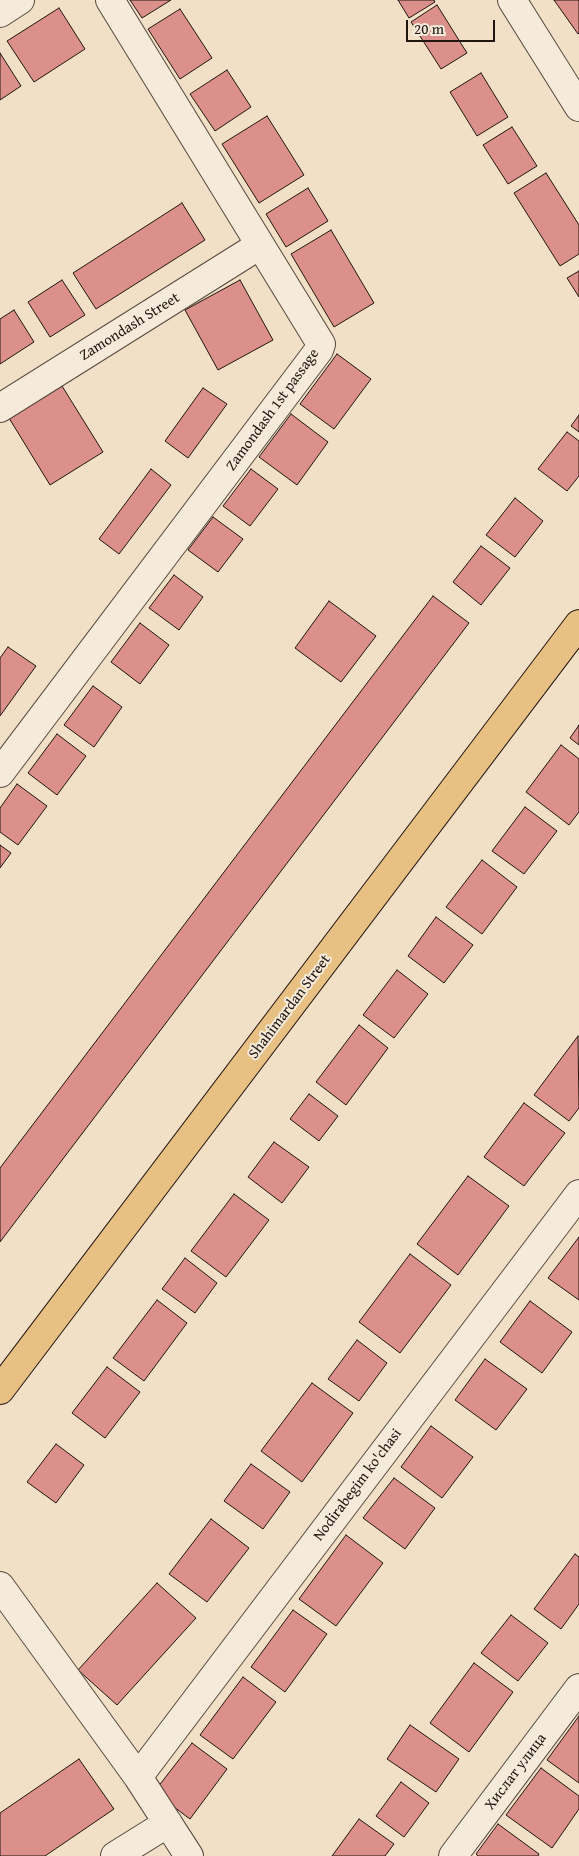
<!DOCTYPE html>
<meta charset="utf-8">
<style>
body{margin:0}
#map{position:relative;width:579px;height:1856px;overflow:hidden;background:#f1e0c6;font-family:"Gentium Book Plus",serif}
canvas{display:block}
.scale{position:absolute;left:406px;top:20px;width:89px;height:22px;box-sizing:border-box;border:2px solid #20150f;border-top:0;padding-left:6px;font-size:15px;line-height:18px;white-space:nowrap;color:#20150f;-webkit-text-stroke:4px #f6ebda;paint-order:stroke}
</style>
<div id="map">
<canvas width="579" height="1856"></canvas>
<div class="scale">20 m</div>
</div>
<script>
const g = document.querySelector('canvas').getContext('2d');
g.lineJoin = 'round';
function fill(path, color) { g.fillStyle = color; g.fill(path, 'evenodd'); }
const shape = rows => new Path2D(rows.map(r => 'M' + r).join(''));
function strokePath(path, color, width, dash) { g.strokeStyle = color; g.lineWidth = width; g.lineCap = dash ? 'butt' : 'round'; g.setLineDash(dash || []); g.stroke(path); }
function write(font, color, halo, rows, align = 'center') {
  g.font = font + ' "Gentium Book Plus",serif'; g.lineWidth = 4; g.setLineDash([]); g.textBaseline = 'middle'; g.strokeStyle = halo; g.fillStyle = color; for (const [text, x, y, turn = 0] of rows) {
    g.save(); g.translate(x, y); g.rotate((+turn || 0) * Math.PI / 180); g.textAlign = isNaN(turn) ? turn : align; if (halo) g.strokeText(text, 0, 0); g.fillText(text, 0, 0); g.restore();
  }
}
const building = shape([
 [130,0,171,0,142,18,130,0],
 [398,0,434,0,435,2,409,18,398,0],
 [554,0,579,0,579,33,578,34,554,0],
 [437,5,467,53,441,69,411,22,437,5],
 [59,8,85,49,34,82,7,41,59,8],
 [180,9,212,58,180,79,148,29,180,9],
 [0,53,21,86,0,100,0,53],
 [227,70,251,107,215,131,190,94,227,70],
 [481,73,508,117,477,136,450,92,481,73],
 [267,116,304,175,259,203,222,144,267,116],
 [512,127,537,166,508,184,483,145,512,127],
 [546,173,579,225,579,254,560,266,514,193,546,173],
 [308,188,328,221,286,247,266,214,308,188],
 [182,203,205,240,96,309,73,273,182,203],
 [331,230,374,303,334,327,291,254,331,230],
 [579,271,579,297,567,278,579,271],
 [62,280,85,315,50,337,28,302,62,280],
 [240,280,273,340,218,370,185,310,240,280],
 [14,310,34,342,0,364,0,319,14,310],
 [337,354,371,379,334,429,300,404,337,354],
 [62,386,103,452,50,485,9,418,62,386],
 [203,388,227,404,188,458,165,441,203,388],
 [291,414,328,442,297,485,259,457,291,414],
 [579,415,579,432,571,426,579,415],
 [567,432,579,441,579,476,567,491,538,469,567,432],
 [151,469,171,485,119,554,99,539,151,469],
 [251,469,278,489,250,526,223,506,251,469],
 [515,498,543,521,515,557,486,535,515,498],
 [213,517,243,539,218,572,188,550,213,517],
 [481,546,510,568,481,605,453,582,481,546],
 [174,575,203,597,179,630,149,608,174,575],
 [433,596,469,623,0,1242,0,1168,433,596],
 [329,601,376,636,341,682,295,648,329,601],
 [140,623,169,645,140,684,111,662,140,623],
 [8,647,36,666,0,716,0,658,8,647],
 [93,686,122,707,94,747,64,725,93,686],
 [579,725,579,745,570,738,579,725],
 [57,734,86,756,57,795,28,773,57,734],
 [561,745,579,759,579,812,569,825,526,792,561,745],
 [17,784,47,806,18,845,0,832,0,808,17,784],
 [525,807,557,831,524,874,492,851,525,807],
 [0,845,11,853,0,868,0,845],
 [482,860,517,887,482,934,446,907,482,860],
 [436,917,473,945,444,983,408,956,436,917],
 [397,970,428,994,394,1038,363,1015,397,970],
 [359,1025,388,1048,346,1105,316,1082,359,1025],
 [578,1036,579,1108,569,1121,534,1095,578,1036],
 [309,1094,338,1116,319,1141,290,1119,309,1094],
 [524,1103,565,1133,524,1186,484,1157,524,1103],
 [274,1142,309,1167,282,1203,248,1177,274,1142],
 [468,1176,509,1206,458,1275,417,1244,468,1176],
 [234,1194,269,1220,226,1277,191,1251,234,1194],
 [579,1237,579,1300,548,1278,579,1237],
 [410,1254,451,1285,400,1353,359,1322,410,1254],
 [185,1258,217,1283,195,1313,162,1289,185,1258],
 [157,1300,187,1323,144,1381,113,1358,157,1300],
 [530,1301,572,1332,542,1373,500,1342,530,1301],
 [357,1340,387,1363,359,1401,328,1379,357,1340],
 [485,1359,527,1389,496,1430,455,1400,485,1359],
 [107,1367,140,1392,105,1438,72,1413,107,1367],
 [312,1383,353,1413,302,1482,261,1451,312,1383],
 [431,1426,473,1457,442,1498,401,1467,431,1426],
 [56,1444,84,1465,56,1503,27,1482,56,1444],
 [251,1464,290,1492,263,1529,224,1501,251,1464],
 [394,1478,435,1508,405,1549,363,1518,394,1478],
 [211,1519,249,1548,207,1602,169,1574,211,1519],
 [346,1535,383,1563,336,1626,299,1599,346,1535],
 [575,1554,579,1557,579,1604,561,1629,534,1609,575,1554],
 [157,1583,196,1618,117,1705,78,1670,157,1583],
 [293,1610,327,1634,285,1692,251,1667,293,1610],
 [511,1615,548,1643,518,1681,481,1653,511,1615],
 [474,1663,513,1692,469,1752,430,1723,474,1663],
 [243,1677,276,1702,233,1759,200,1735,243,1677],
 [579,1716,579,1783,547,1760,579,1716],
 [410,1725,459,1759,436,1792,387,1759,410,1725],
 [192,1743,227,1769,190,1819,154,1792,192,1743],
 [79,1759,114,1809,45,1856,0,1856,0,1813,79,1759],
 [541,1768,579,1796,579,1809,552,1848,506,1815,541,1768],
 [401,1782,429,1803,404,1837,376,1816,401,1782],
 [359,1819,394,1844,385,1856,332,1856,359,1819],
 [498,1824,539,1854,538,1856,478,1856,476,1854,498,1824]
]);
fill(building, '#db908b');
strokePath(building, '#20150f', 1);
const minor = shape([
 [512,0,579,107],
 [0,13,20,0],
 [0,408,260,245],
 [0,773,319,350,321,344,110,0],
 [0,1586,138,1777,189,1856],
 [138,1777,579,1194],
 [115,1856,168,1823],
 [453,1856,579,1688]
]);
const major = shape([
 [0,1390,579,624]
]);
strokePath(minor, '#54483d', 30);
strokePath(major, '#20150f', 30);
strokePath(minor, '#f6ebda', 28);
strokePath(major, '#e8c083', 28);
write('15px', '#20150f', '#f6ebda', [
 ["Zamоndash Street",130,327,-32],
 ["Zamondash 1st passage",273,410,-54],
 ["Shahimardan Street",290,1007,-53],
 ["Nodirabegim ko'chasi",358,1485,-53],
 ["Хислат улица",516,1772,-53]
]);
</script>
